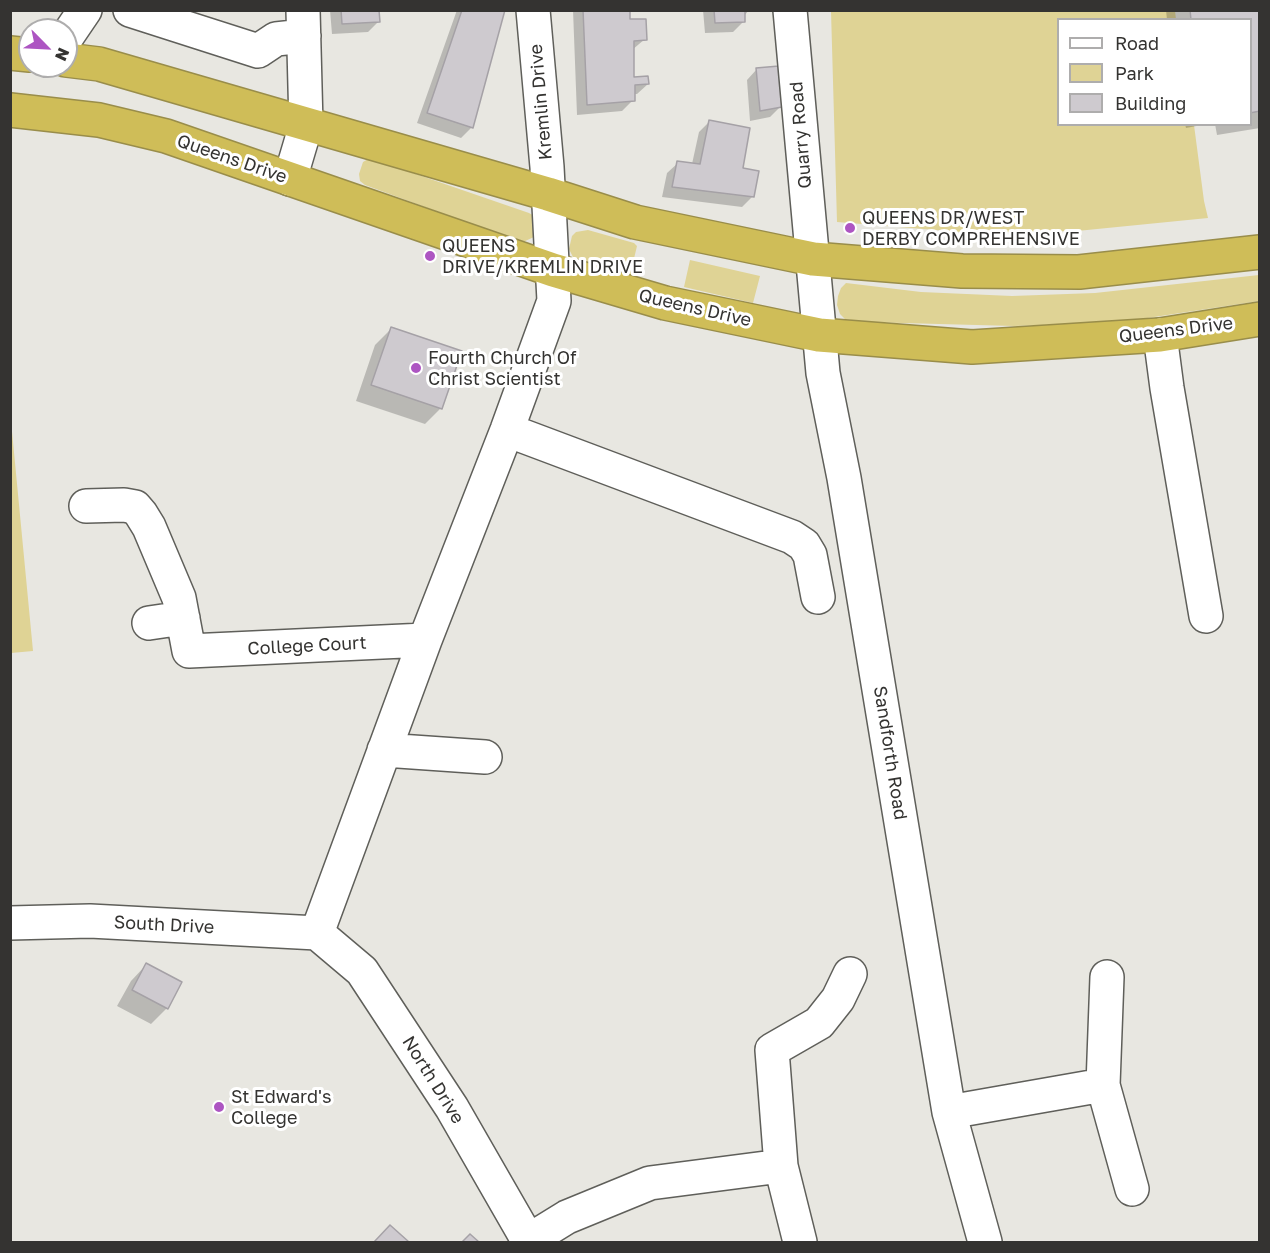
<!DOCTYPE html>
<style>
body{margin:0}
#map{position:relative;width:1270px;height:1253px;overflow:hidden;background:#e8e7e1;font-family:"Golos Text",sans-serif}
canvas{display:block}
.frame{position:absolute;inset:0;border:12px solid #343331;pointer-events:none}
.legend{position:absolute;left:1057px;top:18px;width:195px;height:108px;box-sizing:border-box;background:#fff;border:2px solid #aeadad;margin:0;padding:8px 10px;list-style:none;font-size:18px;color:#343331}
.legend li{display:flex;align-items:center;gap:12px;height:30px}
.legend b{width:30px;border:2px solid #aeadad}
.north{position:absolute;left:18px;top:18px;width:60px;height:60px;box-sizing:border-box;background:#fff;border:2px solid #aeadad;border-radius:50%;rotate:114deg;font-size:16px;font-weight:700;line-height:24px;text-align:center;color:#343331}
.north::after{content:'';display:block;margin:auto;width:21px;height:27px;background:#ad55c2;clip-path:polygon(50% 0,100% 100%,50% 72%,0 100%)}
</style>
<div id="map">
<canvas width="1270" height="1253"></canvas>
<div class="frame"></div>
<ul class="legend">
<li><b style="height:8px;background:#fff"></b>Road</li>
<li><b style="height:16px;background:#dfd395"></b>Park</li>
<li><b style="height:16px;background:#cecacf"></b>Building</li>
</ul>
<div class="north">N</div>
</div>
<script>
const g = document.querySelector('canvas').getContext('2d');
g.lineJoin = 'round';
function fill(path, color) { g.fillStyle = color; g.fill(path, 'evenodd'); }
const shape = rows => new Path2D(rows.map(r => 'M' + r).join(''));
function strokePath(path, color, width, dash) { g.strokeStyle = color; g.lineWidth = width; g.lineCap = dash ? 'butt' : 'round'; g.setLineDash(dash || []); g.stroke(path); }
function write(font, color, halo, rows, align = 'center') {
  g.font = font + ' "Golos Text",sans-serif'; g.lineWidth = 6; g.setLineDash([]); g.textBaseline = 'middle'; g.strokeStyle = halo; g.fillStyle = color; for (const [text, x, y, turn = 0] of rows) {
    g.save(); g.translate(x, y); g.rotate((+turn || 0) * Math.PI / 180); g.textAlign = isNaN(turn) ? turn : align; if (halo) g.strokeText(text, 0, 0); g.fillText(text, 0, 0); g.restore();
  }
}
fill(shape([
 [831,11,1175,11,1176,19,1058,20,1058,124,1194,125,1204,201,1208,218,1077,231,973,233,837,222],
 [368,159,375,160,529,213,534,216,537,231,534,237,523,242,515,240,365,185,360,181,359,174,363,162],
 [588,230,634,243,637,246,631,271,633,276,627,276,574,259,569,249,572,236,576,232],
 [690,260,760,276,753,303,684,287],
 [1259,275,1259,301,1141,319,1100,323,1014,326,864,322,845,319,840,314,837,305,838,296,841,288,846,283,921,292,1012,296,1095,293],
 [11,421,33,651,11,653,10,422]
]), '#dfd395');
fill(shape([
 [330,10,377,10,378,22,368,32,332,34],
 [457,10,504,11,472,127,461,138,417,123],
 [573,10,628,10,629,21,645,39,632,50,632,79,648,84,637,94,633,94,633,100,622,111,577,115],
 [703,10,749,10,744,16,744,21,733,32,705,33],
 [1166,10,1260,10,1260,128,1217,135,1215,124,1250,124,1250,20,1167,20],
 [757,69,780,107,770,117,750,121,747,80],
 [710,121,741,169,753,196,742,207,662,197,667,173,678,163,692,164,699,132],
 [1185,124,1207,124,1186,128],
 [391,329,441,408,425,424,356,401,375,345],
 [146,965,167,1008,151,1024,117,1006,131,981]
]), '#0003');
const building = shape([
 [341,10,379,10,380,22,342,24,341,10],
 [462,10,505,10,473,128,427,113,462,10],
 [583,10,630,10,630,19,646,19,647,40,634,41,634,77,648,76,649,84,635,85,635,101,587,105,583,10],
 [714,10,745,10,745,22,715,23,714,10],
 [1190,10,1260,10,1260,111,1250,113,1250,20,1191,20,1190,10],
 [779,66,782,107,760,111,756,68,779,66],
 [709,120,750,128,743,168,759,171,754,197,672,187,677,161,700,164,709,120],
 [391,327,462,351,442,409,371,385,391,327],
 [146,963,182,982,168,1009,132,990,146,963],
 [390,1225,409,1242,374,1242,390,1225],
 [470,1234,479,1242,462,1242,470,1234]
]);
fill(building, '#cecacf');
strokePath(building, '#a5a1a6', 1.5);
const minor = shape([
 [130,10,258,51,276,39,304,36],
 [790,10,823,373,844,478,949,1112,985,1242],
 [66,38,85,10],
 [290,179,306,125,303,10],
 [1160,335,1167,388,1206,616],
 [507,430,792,537,804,545,810,555,818,597],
 [86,506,124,505,135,507,141,514,149,527,179,598,189,651,425,640],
 [149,623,183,618],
 [384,750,485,757],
 [10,923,90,921,317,933],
 [317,933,425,640,507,430,554,301,547,167,533,10],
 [317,933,362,971,452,1108,529,1242],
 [1107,977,1103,1085,1132,1189],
 [949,1112,1103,1085],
 [528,1241,567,1217,650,1183,781,1166],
 [800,1242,781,1166,772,1050,819,1023,838,999,850,974]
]);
const highway = shape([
 [10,53,30,55],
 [66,60,99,64,548,194,635,222,813,259,962,271,1079,272,1260,252],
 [10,110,99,120,166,136,553,270,665,303,819,335,972,347,1160,335,1260,319]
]);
strokePath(minor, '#5f5f5a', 36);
strokePath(highway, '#998d4a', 36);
strokePath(minor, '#fff', 33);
strokePath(highway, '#cfbd58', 33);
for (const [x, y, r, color] of [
 [850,228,6,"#ad55c2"],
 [430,256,6,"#ad55c2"],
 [416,368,6,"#ad55c2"],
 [219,1107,6,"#ad55c2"]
]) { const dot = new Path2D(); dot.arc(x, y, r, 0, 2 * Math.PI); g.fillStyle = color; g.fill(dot); strokePath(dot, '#fff', 2); }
write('18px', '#343331', '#fff', [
 ["Kremlin Drive",541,102,-95],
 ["Quarry Road",801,135,-95],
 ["Queens Drive",232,159,19],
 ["Queens Drive",695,308,13],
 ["Queens Drive",1176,330,-7],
 ["College Court",307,646,-3],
 ["Sandforth Road",890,753,81],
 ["South Drive",164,925,3],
 ["North Drive",433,1080,58]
]);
write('18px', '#343331', '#fff', [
 ["QUEENS DR/WEST",862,218],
 ["DERBY COMPREHENSIVE",862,239],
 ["QUEENS",442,246],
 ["DRIVE/KREMLIN DRIVE",442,267],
 ["Fourth Church Of",428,358],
 ["Christ Scientist",428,379],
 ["St Edward's",231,1097],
 ["College",231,1118]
], 'left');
</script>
